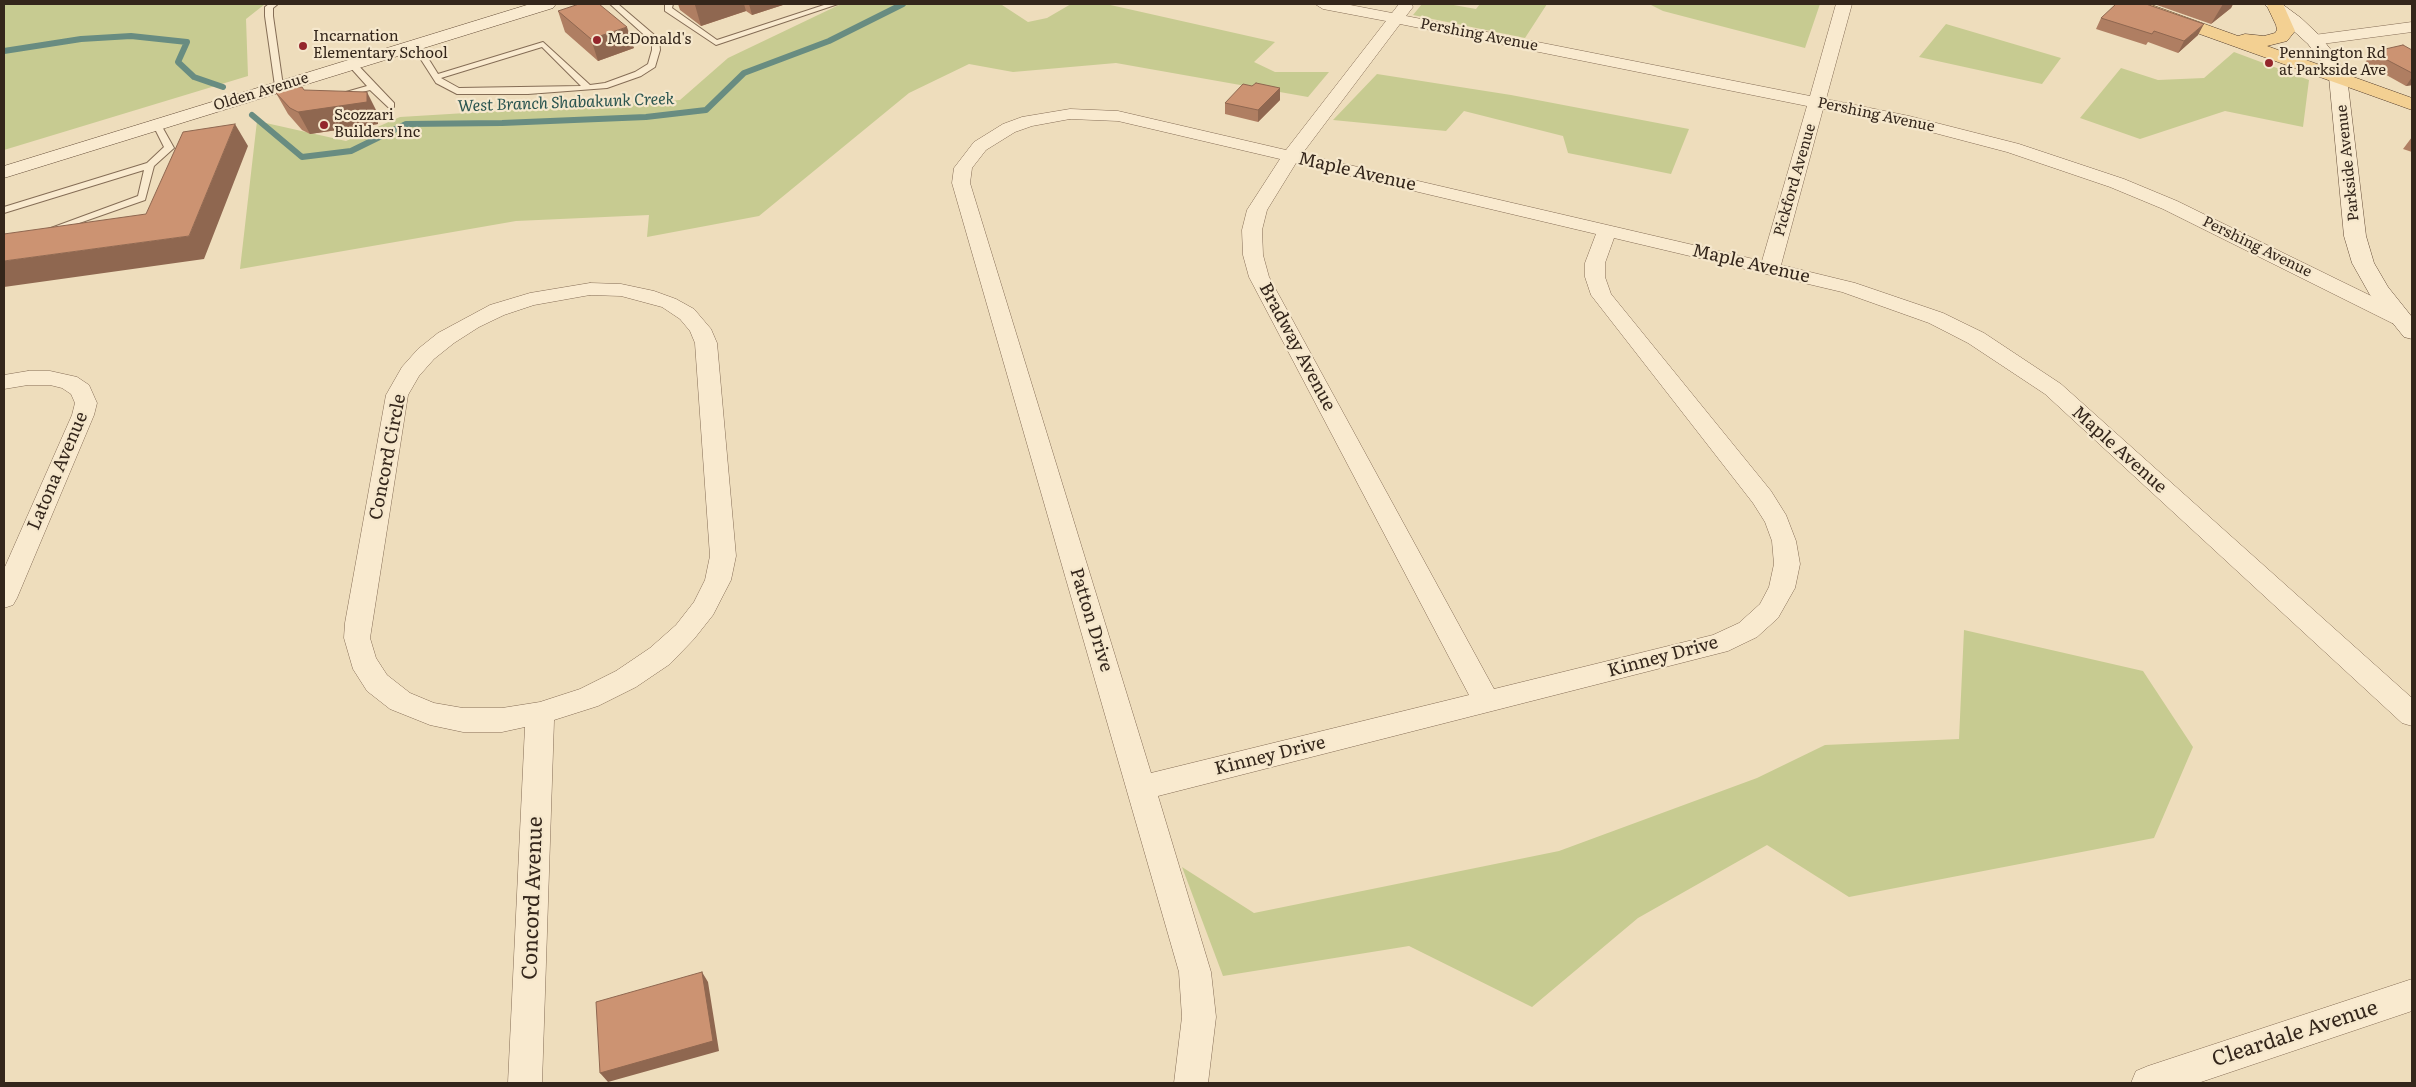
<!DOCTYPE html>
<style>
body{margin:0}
#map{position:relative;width:2416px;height:1087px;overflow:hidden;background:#eeddbc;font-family:Literata,serif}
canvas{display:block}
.frame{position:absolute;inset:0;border:5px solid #34261b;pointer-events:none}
</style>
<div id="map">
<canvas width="2416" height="1087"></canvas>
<div class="frame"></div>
</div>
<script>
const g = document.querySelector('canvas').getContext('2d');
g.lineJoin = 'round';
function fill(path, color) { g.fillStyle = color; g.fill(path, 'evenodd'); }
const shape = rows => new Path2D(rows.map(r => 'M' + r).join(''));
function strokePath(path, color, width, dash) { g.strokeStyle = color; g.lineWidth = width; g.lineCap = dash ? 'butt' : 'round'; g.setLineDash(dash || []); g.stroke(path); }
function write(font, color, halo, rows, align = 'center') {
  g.font = font + ' Literata,serif'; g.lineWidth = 4.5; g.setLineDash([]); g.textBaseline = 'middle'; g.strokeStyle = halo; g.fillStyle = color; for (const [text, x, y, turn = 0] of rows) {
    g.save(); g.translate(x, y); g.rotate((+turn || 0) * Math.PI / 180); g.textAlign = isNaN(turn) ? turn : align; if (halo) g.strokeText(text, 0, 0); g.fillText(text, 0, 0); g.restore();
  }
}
fill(shape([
 [4,4,265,4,246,19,248,76,4,150],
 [841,4,1004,4,1002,5,1028,22,1047,18,1071,4,1106,4,1275,42,1254,62,1275,72,1329,72,1308,97,1116,63,1013,72,969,64,909,93,759,216,647,237,649,215,516,221,240,269,257,121,346,141,400,117,680,100,728,58],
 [1422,4,1448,4,1476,9,1480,4,1547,4,1525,38,1413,15],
 [1649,4,1820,4,1805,48,1663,11],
 [1946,24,2061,58,2042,84,1919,57],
 [2234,52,2309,80,2303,127,2225,111,2140,139,2080,118,2121,68,2158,80,2204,78],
 [1377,74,1511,95,1689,129,1671,174,1568,153,1563,136,1464,111,1446,131,1333,120],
 [1964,630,2143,671,2193,747,2154,838,1849,897,1767,845,1638,918,1532,1007,1409,946,1223,976,1182,867,1254,913,1559,851,1757,778,1825,745,1959,739]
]), '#c7cb91');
strokePath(shape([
 [4,51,81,39,131,36,187,42,178,62,194,77,223,87],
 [252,115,302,157,351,151,406,124,502,123,646,117,706,110,744,73,829,41,903,4]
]), '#688c81', 6);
const lane = shape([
 [269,4,278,4,273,8,273,16,283,86,291,95,287,98,275,86,265,16,265,7,269,4],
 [610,4,618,4,659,39,660,50,655,67,641,76,607,88,528,94,457,94,436,83,411,44,418,42,438,74,543,42,590,85,605,83,635,72,648,64,652,50,652,42,610,4],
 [542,47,581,86,459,88,441,78,542,47],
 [665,4,673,4,672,8,717,40,827,4,838,4,716,45,665,11,665,4],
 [349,62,355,62,394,103,394,107,388,107,370,90,339,98,339,94,367,86,349,66,349,62],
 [154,123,160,123,174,148,154,166,145,200,48,234,42,234,40,232,138,196,144,170,4,213,4,207,147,163,164,147,153,125,154,123]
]);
const street = shape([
 [1315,4,1345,4,1392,13,1399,4,1411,4,1413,7,1406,16,1810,96,1836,4,1852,4,1826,99,1909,116,2019,144,2124,179,2177,201,2406,313,2410,318,2406,323,2399,324,2392,323,2163,209,2110,187,2007,152,1908,126,1823,109,1781,265,1855,283,1943,313,1984,333,2061,384,2412,698,2412,726,2402,723,2045,394,1968,343,1929,323,1842,292,1614,238,1605,263,1605,277,1611,294,1771,491,1786,515,1796,541,1800,564,1795,588,1778,618,1757,637,1728,651,1158,796,1211,972,1216,1017,1208,1083,1174,1083,1182,1017,1179,972,952,183,954,168,974,142,1003,124,1022,117,1070,109,1118,111,1286,150,1386,21,1323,9,1315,4],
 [1400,24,1807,106,1762,261,1302,154,1400,24],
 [1070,119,1118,121,1280,159,1247,210,1242,230,1243,255,1249,277,1469,695,1151,773,970,183,972,168,986,150,1015,132,1032,126,1070,119],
 [1296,163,1596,234,1585,263,1585,277,1591,295,1753,503,1765,522,1772,541,1774,564,1769,587,1760,604,1739,623,1713,635,1494,689,1269,277,1263,255,1262,230,1267,210,1296,163],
 [2412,22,2412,32,2314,45,2308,43,2306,40,2308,37,2314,35,2412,22],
 [590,283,621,284,654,291,676,299,694,309,711,329,717,343,736,556,731,580,713,615,694,639,670,664,636,687,598,706,554,720,542,1083,508,1083,525,727,502,732,463,732,430,725,390,709,367,691,353,669,344,638,345,623,386,395,402,367,418,349,438,333,490,305,530,293,590,283],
 [590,295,621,296,662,307,680,319,690,331,695,343,710,556,705,580,694,602,676,625,650,648,616,671,580,689,540,702,502,708,463,708,434,703,410,693,387,675,376,658,370,638,408,395,419,376,434,359,454,343,479,327,504,315,534,305,590,295],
 [28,371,50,371,77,377,89,385,97,403,94,415,17,598,13,605,4,608,4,569,72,415,75,403,71,394,62,388,50,385,28,385,4,389,4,375,28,371],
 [2412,979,2412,1011,2198,1083,2131,1083,2136,1071,2148,1066,2412,979]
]);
const secondary = shape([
 [530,4,556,4,553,8,4,178,4,166,530,4],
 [2264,4,2282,4,2301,18,2320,36,2335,55,2347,77,2366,236,2374,263,2388,287,2412,317,2412,339,2404,337,2370,295,2352,263,2344,236,2329,77,2320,60,2308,44,2264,4]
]);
const primary = shape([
 [2124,4,2149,4,2238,36,2245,34,2264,36,2275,33,2277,30,2276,25,2267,6,2269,4,2283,4,2295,31,2287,41,2267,46,2412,98,2412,110,2127,8,2124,4]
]);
strokePath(lane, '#856d56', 2);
strokePath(street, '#856d56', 1);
strokePath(secondary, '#664e39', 1);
strokePath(primary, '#523b2b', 1);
fill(lane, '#f9eacf');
fill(street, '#f9eacf');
fill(secondary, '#f9eacf');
fill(primary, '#f3d092');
fill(shape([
 [678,4,786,4,752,15,746,11,701,26,680,10],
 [2154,4,2233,4,2231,8,2211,24],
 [558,11,634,48,598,61,565,32],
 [2101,18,2198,35,2178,53,2148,42,2146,45,2096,29],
 [2412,50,2412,85,2406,86,2365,63,2372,52],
 [304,90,378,114,378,124,310,134,302,130,288,114,276,93],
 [1280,100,1258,122,1225,114,1225,103],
 [2412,137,2412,152,2403,149]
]), '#af7e62');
fill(shape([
 [699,4,744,4,746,11,701,26,695,5],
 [749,4,786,4,752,15],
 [2223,4,2233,4,2231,8,2211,24],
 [2204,24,2198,35,2178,53,2184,41],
 [627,27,634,48,598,61,591,39],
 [2412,77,2412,85,2406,86],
 [1280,88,1280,100,1258,122,1258,110],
 [367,92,378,114,378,124,310,134,298,112],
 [235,124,248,146,204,259,4,287,4,261,189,236],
 [702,972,708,982,719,1051,608,1082,600,1073]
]), '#8f6750');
const building = shape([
 [579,4,599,4,627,27,591,39,558,11,579,4],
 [2116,4,2146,4,2204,24,2184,41,2154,31,2152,34,2101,18,2116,4],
 [2403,45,2412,50,2412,73,2372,52,2403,45],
 [1256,83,1280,88,1258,110,1225,103,1243,84,1252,86,1256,83],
 [294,87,302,87,304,90,367,92,367,102,298,112,290,108,276,93,294,87],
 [235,124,189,236,4,261,4,234,146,214,183,132,235,124],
 [702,972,713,1041,600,1073,596,1002,702,972]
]);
fill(building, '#cc9372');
strokePath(building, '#8f6750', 1);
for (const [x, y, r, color] of [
 [597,40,5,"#94262c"],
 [303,46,5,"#94262c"],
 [2269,63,5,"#94262c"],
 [324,125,5,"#94262c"]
]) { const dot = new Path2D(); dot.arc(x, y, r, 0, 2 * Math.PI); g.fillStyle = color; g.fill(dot); strokePath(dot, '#f5e7cc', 2); }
write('15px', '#34261b', '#f5e7cc', [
 ["Pershing Avenue",1479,35,11],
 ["Olden Avenue",261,92,-17],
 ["Pershing Avenue",1876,115,12],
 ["Parkside Avenue",2348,163,-96],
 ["Pickford Avenue",1795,180,-74],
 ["Pershing Avenue",2257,247,26]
]);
write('15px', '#34261b', '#f5e7cc', [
 ["Incarnation",313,37],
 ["Elementary School",313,54],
 ["McDonald's",607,40],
 ["Pennington Rd",2279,54],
 ["at Parkside Ave",2279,71],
 ["Scozzari",334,116],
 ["Builders Inc",334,133]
], 'left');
write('italic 16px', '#2a544f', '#f5e7cc', [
 ["West Branch Shabakunk Creek",566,103,-2]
]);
write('18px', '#34261b', '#f5e7cc', [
 ["Maple Avenue",1357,172,13],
 ["Maple Avenue",1751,264,13],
 ["Bradway Avenue",1297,347,62],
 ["Maple Avenue",2119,450,42],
 ["Concord Circle",388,457,-79],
 ["Latona Avenue",58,471,-67],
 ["Patton Drive",1091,620,73],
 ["Kinney Drive",1663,657,-15],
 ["Kinney Drive",1270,756,-14]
]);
write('21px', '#34261b', '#f5e7cc', [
 ["Concord Avenue",533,898,-88],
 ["Cleardale Avenue",2295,1034,-18]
]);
</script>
